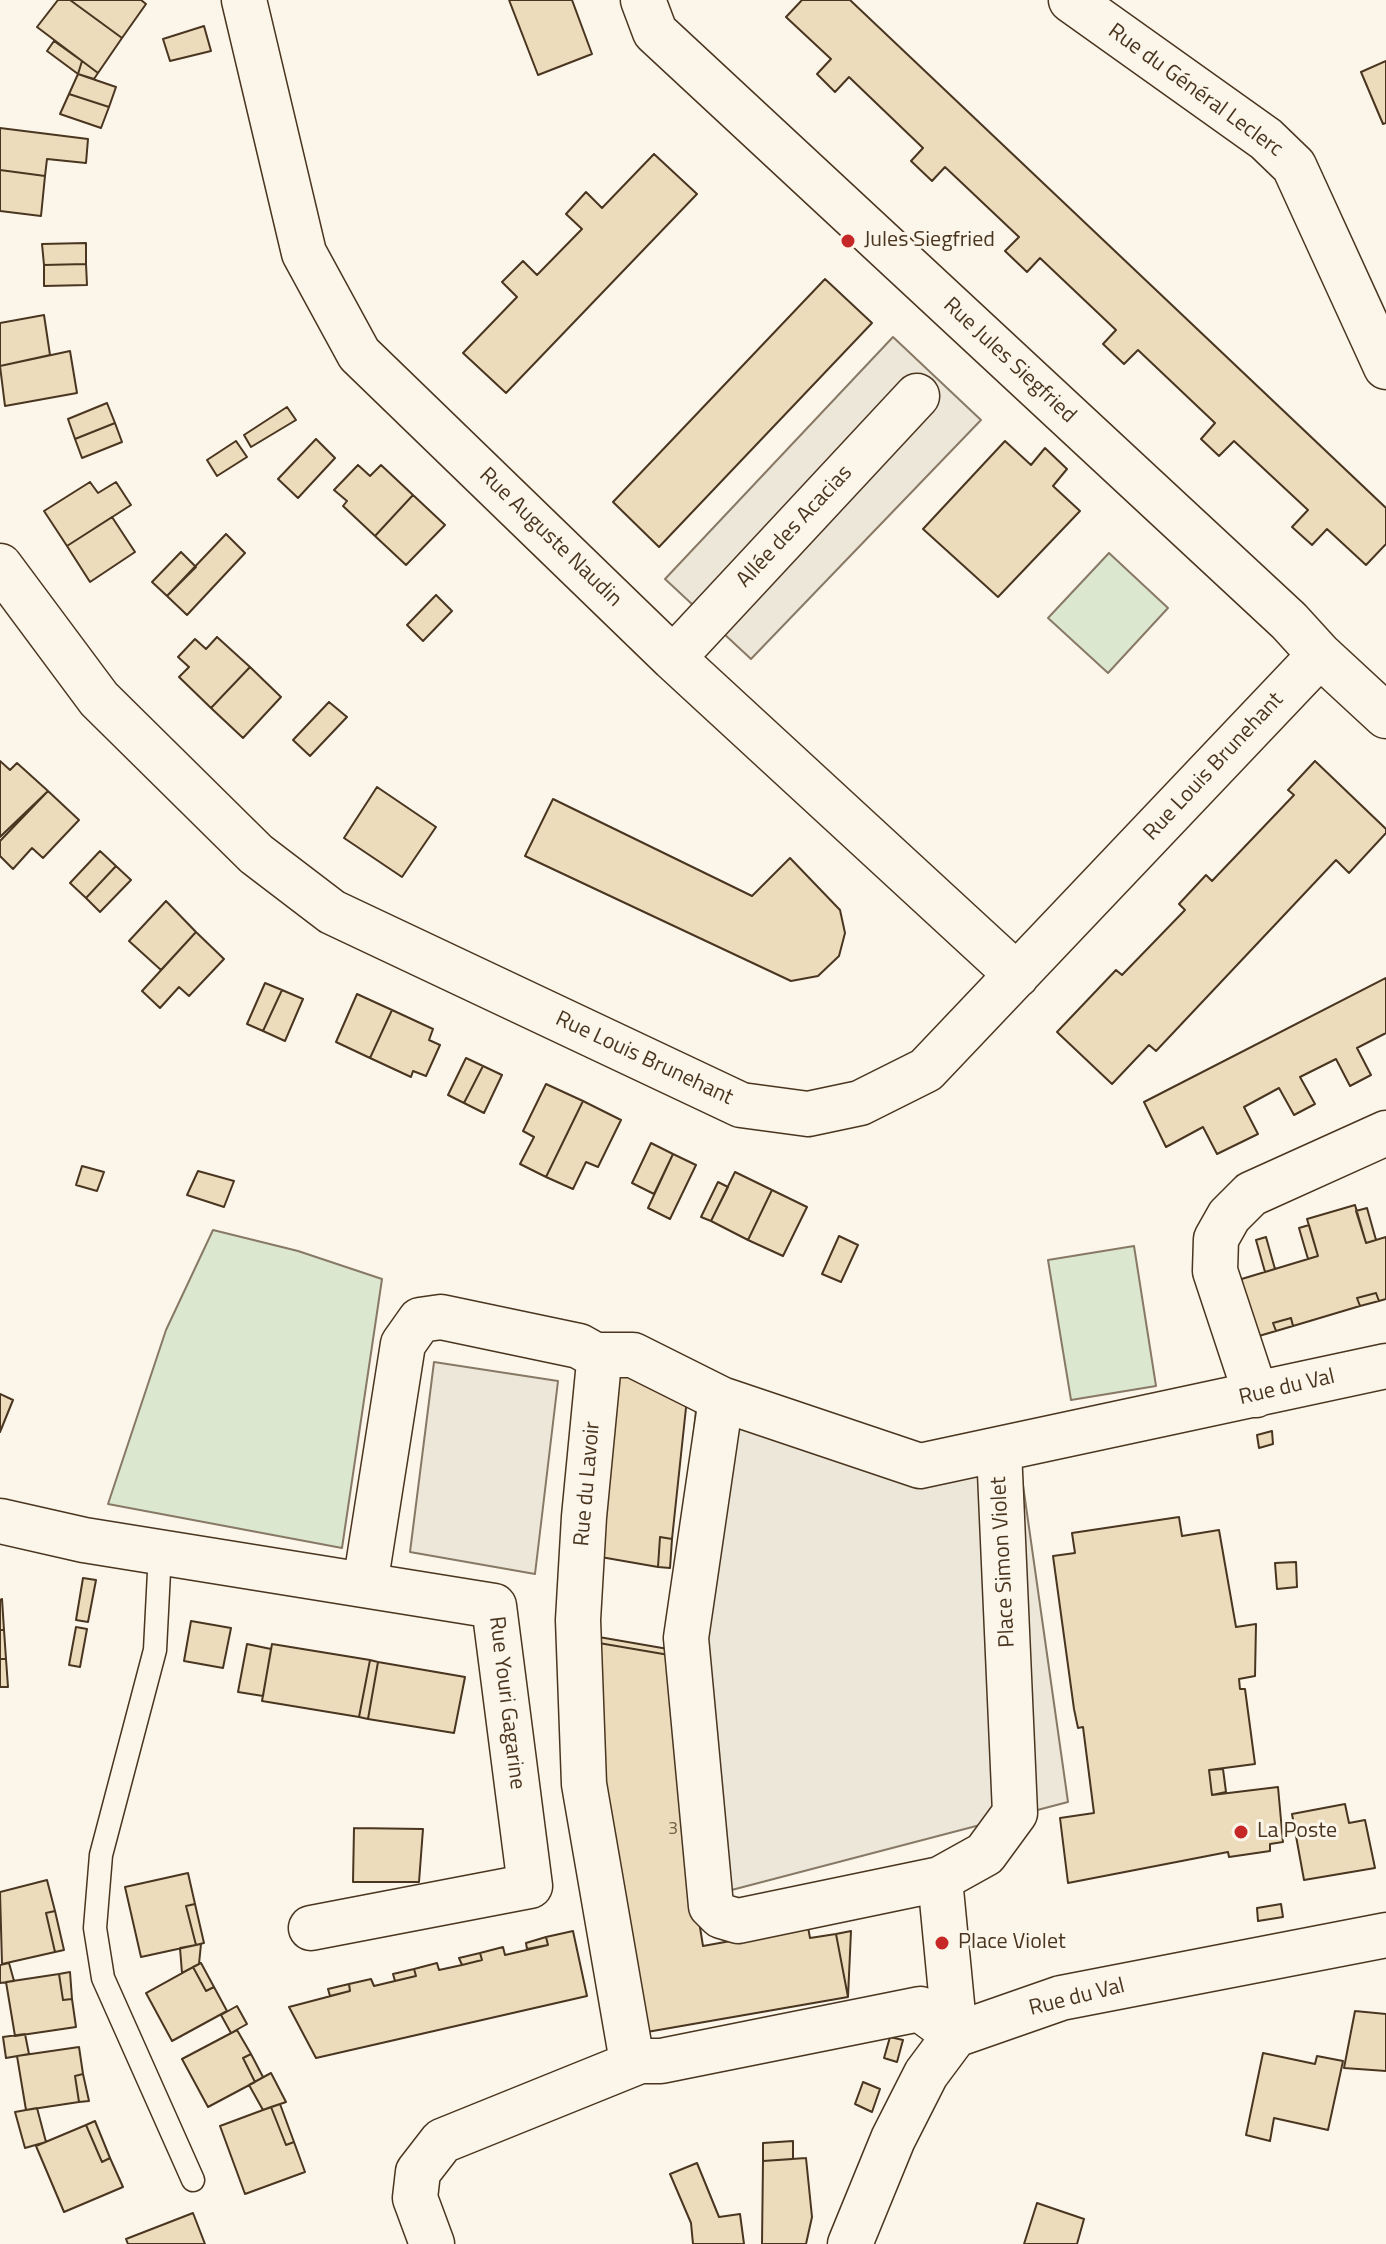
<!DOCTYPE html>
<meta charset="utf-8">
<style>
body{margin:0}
canvas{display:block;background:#fbf6e9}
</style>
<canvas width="1386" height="2244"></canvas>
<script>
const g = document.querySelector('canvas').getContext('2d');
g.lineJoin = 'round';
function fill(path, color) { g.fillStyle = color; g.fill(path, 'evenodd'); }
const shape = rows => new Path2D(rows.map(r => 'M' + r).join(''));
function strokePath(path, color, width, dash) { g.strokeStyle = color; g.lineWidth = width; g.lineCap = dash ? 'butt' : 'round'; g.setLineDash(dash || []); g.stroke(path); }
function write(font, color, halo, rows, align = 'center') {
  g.font = font + ' "Titillium Web",sans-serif'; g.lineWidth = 6; g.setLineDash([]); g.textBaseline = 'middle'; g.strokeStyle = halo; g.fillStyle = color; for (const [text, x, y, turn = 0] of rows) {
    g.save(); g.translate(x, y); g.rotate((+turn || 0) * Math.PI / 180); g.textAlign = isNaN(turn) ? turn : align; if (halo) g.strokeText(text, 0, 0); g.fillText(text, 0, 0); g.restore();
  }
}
const green = shape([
 [1109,553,1168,608,1108,673,1048,618,1109,553],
 [213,1230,298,1251,382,1279,342,1548,108,1504,166,1330,213,1230],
 [1134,1246,1156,1386,1071,1400,1048,1260,1134,1246]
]);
fill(green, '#dce7d0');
strokePath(green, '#887966', 2);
const parking = shape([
 [893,337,981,420,751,659,665,579,893,337],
 [434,1362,558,1381,535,1574,410,1552,434,1362],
 [696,1409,1020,1464,1068,1802,701,1898,675,1620,696,1409]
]);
fill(parking, '#ede7d9');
strokePath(parking, '#887966', 2);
const building = shape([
 [58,0,70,0,122,38,98,73,37,27,58,0],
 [70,0,141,0,146,4,122,38,70,0],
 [509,0,572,0,592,54,538,75,509,0],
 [802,0,850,0,1386,508,1386,544,1366,565,1327,529,1312,545,1292,527,1308,510,1234,441,1219,456,1201,439,1215,423,1138,350,1124,364,1103,344,1116,330,1040,258,1027,272,1005,251,1019,237,945,167,932,181,911,161,923,148,849,77,835,92,817,74,831,59,786,17,802,0],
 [204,26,211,51,170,61,163,39,204,26],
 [54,41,82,61,78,74,47,51,54,41],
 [82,61,98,73,94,79,78,74,82,61],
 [1386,61,1386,123,1383,124,1361,72,1386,61],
 [78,74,116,87,109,107,69,94,78,74],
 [69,94,109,107,101,128,60,114,69,94],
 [0,128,88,139,86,163,47,159,45,176,0,170,0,128],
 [654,154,697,194,506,393,463,353,517,297,502,282,523,261,537,275,582,229,566,214,586,192,602,208,654,154],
 [0,170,45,176,41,216,0,211,0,170],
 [86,243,86,264,44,265,42,244,86,243],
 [86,264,87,285,44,286,44,265,86,264],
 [825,279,872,323,659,547,613,502,825,279],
 [44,315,50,355,0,366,0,323,44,315],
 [70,351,77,393,5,406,0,366,70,351],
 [107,403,115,423,75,439,68,419,107,403],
 [287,407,296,420,251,447,244,435,287,407],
 [115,423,122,442,82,458,75,439,115,423],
 [316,439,335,458,298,498,278,479,316,439],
 [236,441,247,457,217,476,207,460,236,441],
 [1005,441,1031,465,1045,448,1067,469,1053,486,1080,511,998,597,923,529,1005,441],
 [358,465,370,476,381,465,413,495,375,536,343,506,347,501,334,490,358,465],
 [90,482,98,493,116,482,131,505,67,546,44,511,90,482],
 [413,495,445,525,406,565,375,536,413,495],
 [112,517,135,552,90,582,67,546,112,517],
 [226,534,245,553,187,615,167,596,226,534],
 [181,552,196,567,167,596,152,582,181,552],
 [436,595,452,611,423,641,407,625,436,595],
 [217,637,250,667,211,708,179,677,189,667,178,657,195,639,206,649,217,637],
 [250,667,281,697,243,738,211,708,250,667],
 [329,702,347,717,310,756,293,740,329,702],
 [0,761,10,770,17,763,48,791,0,837,0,761],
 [1315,761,1386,829,1386,833,1349,873,1336,860,1156,1051,1149,1045,1112,1084,1057,1032,1116,970,1122,975,1185,910,1179,904,1206,875,1212,881,1294,795,1288,790,1315,761],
 [377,787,436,827,402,877,344,838,377,787],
 [48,791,79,820,43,858,32,848,13,869,0,856,0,841,48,791],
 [553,799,752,896,790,858,840,910,845,933,839,956,818,976,791,981,525,856,553,799],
 [100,851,116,866,86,898,70,883,100,851],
 [116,866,131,880,100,912,86,898,116,866],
 [166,901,196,932,161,970,129,941,166,901],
 [196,932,224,959,189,996,179,987,160,1008,142,991,196,932],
 [1386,978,1386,1033,1357,1048,1371,1075,1350,1086,1336,1059,1300,1077,1315,1104,1294,1115,1279,1088,1244,1107,1258,1134,1217,1154,1203,1127,1166,1147,1144,1102,1386,978],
 [265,983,282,990,263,1031,247,1024,265,983],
 [282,990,303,999,285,1041,263,1031,282,990],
 [357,994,392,1010,370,1058,336,1042,357,994],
 [392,1010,433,1029,429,1040,440,1045,426,1076,413,1071,411,1077,370,1058,392,1010],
 [466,1058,483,1066,464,1103,448,1095,466,1058],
 [483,1066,502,1075,484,1113,464,1103,483,1066],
 [546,1084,583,1101,546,1177,520,1164,534,1137,523,1131,546,1084],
 [583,1101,621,1120,598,1167,586,1162,573,1189,546,1177,583,1101],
 [651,1143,673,1154,654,1194,632,1183,651,1143],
 [673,1154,696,1165,670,1219,648,1208,673,1154],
 [82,1166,104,1172,97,1191,76,1185,82,1166],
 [198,1171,234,1181,224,1207,187,1195,198,1171],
 [735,1172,772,1190,748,1240,711,1221,735,1172],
 [718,1182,728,1187,711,1221,701,1217,718,1182],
 [772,1190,807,1207,783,1256,748,1240,772,1190],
 [1355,1205,1366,1243,1386,1237,1386,1299,1379,1301,1376,1293,1357,1298,1360,1306,1293,1326,1291,1318,1273,1323,1276,1331,1252,1338,1235,1281,1318,1256,1307,1219,1355,1205],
 [1367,1208,1376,1240,1366,1243,1356,1211,1367,1208],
 [1309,1225,1318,1256,1308,1259,1299,1228,1309,1225],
 [839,1236,858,1245,841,1282,822,1274,839,1236],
 [1266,1237,1275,1269,1265,1272,1256,1240,1266,1237],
 [1376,1293,1379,1301,1360,1306,1357,1298,1376,1293],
 [1291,1318,1293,1326,1276,1331,1273,1323,1291,1318],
 [615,1366,688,1389,672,1539,660,1537,658,1567,595,1556,615,1366],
 [0,1394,13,1400,0,1432,0,1394],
 [1272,1431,1273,1444,1259,1448,1257,1435,1272,1431],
 [1179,1517,1182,1536,1219,1530,1236,1627,1256,1624,1255,1676,1239,1679,1240,1689,1245,1689,1255,1764,1209,1770,1212,1795,1278,1787,1283,1842,1270,1844,1270,1851,1229,1857,1228,1852,1068,1883,1060,1818,1094,1813,1083,1727,1078,1728,1074,1709,1053,1556,1075,1553,1072,1533,1179,1517],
 [660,1537,672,1539,670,1568,658,1567,660,1537],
 [1296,1562,1297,1587,1277,1589,1275,1563,1296,1562],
 [83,1578,96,1580,88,1622,76,1620,83,1578],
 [2,1599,4,1630,0,1630,0,1600,2,1599],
 [191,1621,231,1628,223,1668,184,1661,191,1621],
 [76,1627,87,1629,80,1667,69,1665,76,1627],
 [0,1630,4,1630,6,1659,0,1659,0,1630],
 [593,1636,668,1649,669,1655,593,1642,593,1636],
 [593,1642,669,1655,679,1797,703,1946,808,1927,810,1938,836,1934,848,1997,647,2032,598,1747,593,1642],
 [247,1644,271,1649,263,1696,238,1692,247,1644],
 [272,1644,370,1660,359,1717,262,1701,272,1644],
 [0,1659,6,1659,8,1687,0,1687,0,1659],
 [370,1660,378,1662,368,1719,359,1717,370,1660],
 [378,1662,465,1677,454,1733,368,1719,378,1662],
 [1223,1769,1226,1792,1212,1795,1209,1770,1223,1769],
 [1345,1804,1349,1823,1365,1820,1375,1868,1304,1880,1292,1814,1345,1804],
 [354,1828,423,1829,419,1882,353,1882,354,1828],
 [188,1873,195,1904,186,1906,196,1945,141,1957,125,1887,188,1873],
 [47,1880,55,1911,46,1913,55,1952,2,1964,0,1892,47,1880],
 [195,1904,204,1943,196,1945,186,1906,195,1904],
 [1281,1904,1283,1917,1258,1921,1257,1908,1281,1904],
 [55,1911,64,1950,55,1952,46,1913,55,1911],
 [573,1931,587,1996,316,2058,289,2007,350,1991,349,1984,371,1979,374,1986,416,1976,414,1969,437,1963,439,1970,462,1965,482,1960,480,1953,503,1947,505,1955,548,1945,546,1937,573,1931],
 [851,1931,848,1997,836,1934,851,1931],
 [546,1937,548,1945,527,1949,526,1943,546,1937],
 [201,1944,199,1964,182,1973,180,1948,201,1944],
 [480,1953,482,1960,462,1965,459,1958,480,1953],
 [9,1963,14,1981,0,1983,0,1965,9,1963],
 [201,1963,214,1987,206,1991,193,1967,201,1963],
 [193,1967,206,1991,214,1987,227,2011,172,2041,146,1993,193,1967],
 [414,1969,416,1976,395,1981,393,1974,414,1969],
 [70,1972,72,1999,63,2000,59,1974,70,1972],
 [59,1974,63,2000,72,1999,76,2027,15,2036,6,1982,59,1974],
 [349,1984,350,1991,330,1996,328,1989,349,1984],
 [237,2006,247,2024,231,2033,221,2015,237,2006],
 [1355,2011,1386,2014,1386,2071,1344,2068,1355,2011],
 [237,2030,251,2054,243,2058,255,2082,208,2107,182,2059,237,2030],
 [25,2034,29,2054,6,2058,3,2037,25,2034],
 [890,2037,903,2040,897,2062,884,2058,890,2037],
 [79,2047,83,2074,75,2076,79,2102,26,2110,17,2056,79,2047],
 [1263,2053,1315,2064,1317,2056,1343,2061,1328,2130,1274,2118,1270,2141,1246,2135,1263,2053],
 [251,2054,263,2077,255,2082,243,2058,251,2054],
 [271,2073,286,2102,263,2110,249,2085,271,2073],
 [83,2074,89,2101,79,2102,75,2076,83,2074],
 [863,2082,880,2089,872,2112,855,2104,863,2082],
 [280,2104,294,2142,286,2145,271,2107,280,2104],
 [271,2107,286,2145,294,2142,305,2172,245,2194,220,2126,271,2107],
 [37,2108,46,2142,25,2148,15,2112,37,2108],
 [95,2121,110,2158,102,2162,86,2125,95,2121],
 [86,2125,102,2162,110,2158,123,2187,64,2212,36,2146,86,2125],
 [793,2141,793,2159,763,2161,763,2143,793,2141],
 [806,2158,812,2217,806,2244,762,2244,763,2161,806,2158],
 [697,2163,719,2217,740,2214,744,2244,693,2244,691,2223,670,2174,697,2163],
 [1037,2203,1084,2219,1077,2244,1024,2244,1037,2203],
 [193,2213,205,2244,128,2244,126,2239,193,2213]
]);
fill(building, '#ecdcbc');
strokePath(building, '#4a3520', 2);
const lane = shape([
 [160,1552,155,1650,101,1855,95,1928,103,1978,193,2180]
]);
const street = shape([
 [244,0,304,253,359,354,673,658,1017,975],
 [643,0,655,32,1289,621,1320,655,1386,716],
 [1071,0,1266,139,1294,166,1386,367],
 [0,566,99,699,256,854,332,912,741,1105,808,1114,860,1103,926,1070,1320,655],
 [673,658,917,396],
 [595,1355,633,1355,721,1399],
 [1256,1395,1215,1271,1216,1239,1229,1216,1251,1194,1386,1133],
 [999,1450,1015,1813,985,1854,940,1879,738,1921,721,1916,711,1906,686,1638,721,1399,920,1466,1386,1366],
 [0,1521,84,1540,494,1606,530,1886,311,1928],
 [365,1585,403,1344,420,1320,441,1317,579,1346,595,1355,599,1362,584,1517,578,1620,584,1784,630,2050,640,2061,661,2061,920,2009,955,2035],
 [940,1879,955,2035],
 [432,2244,415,2198,418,2172,442,2141,640,2061],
 [850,2244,893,2139,926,2074,955,2035,1061,1998,1386,1935]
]);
strokePath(lane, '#4a3520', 25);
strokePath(street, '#4a3520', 47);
strokePath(lane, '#fbf6e9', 22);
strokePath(street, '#fbf6e9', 44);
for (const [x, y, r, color] of [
 [848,241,8,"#c62828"],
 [1241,1832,8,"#c62828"],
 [942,1943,8,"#c62828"]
]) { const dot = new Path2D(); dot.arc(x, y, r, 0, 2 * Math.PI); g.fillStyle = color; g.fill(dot); strokePath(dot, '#fbf6e9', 3); }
write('18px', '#725f47', null, [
 ["3",673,1830]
]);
write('22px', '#4a3520', '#fbf6e9', [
 ["Rue du Général Leclerc",1195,91,36],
 ["Rue Jules Siegfried",1009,361,43],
 ["Allée des Acacias",795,527,-47],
 ["Rue Auguste Naudin",550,538,44],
 ["Rue Louis Brunehant",1214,767,-47],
 ["Rue Louis Brunehant",644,1059,25],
 ["Rue du Val",1287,1388,-13],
 ["Rue du Lavoir",588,1484,-85],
 ["Place Simon Violet",1004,1562,-93],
 ["Rue Youri Gagarine",506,1703,83],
 ["Rue du Val",1077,1998,-14]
]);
write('22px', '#4a3520', '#fbf6e9', [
 ["Jules Siegfried",864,241],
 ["La Poste",1257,1832],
 ["Place Violet",958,1943]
], 'left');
</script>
